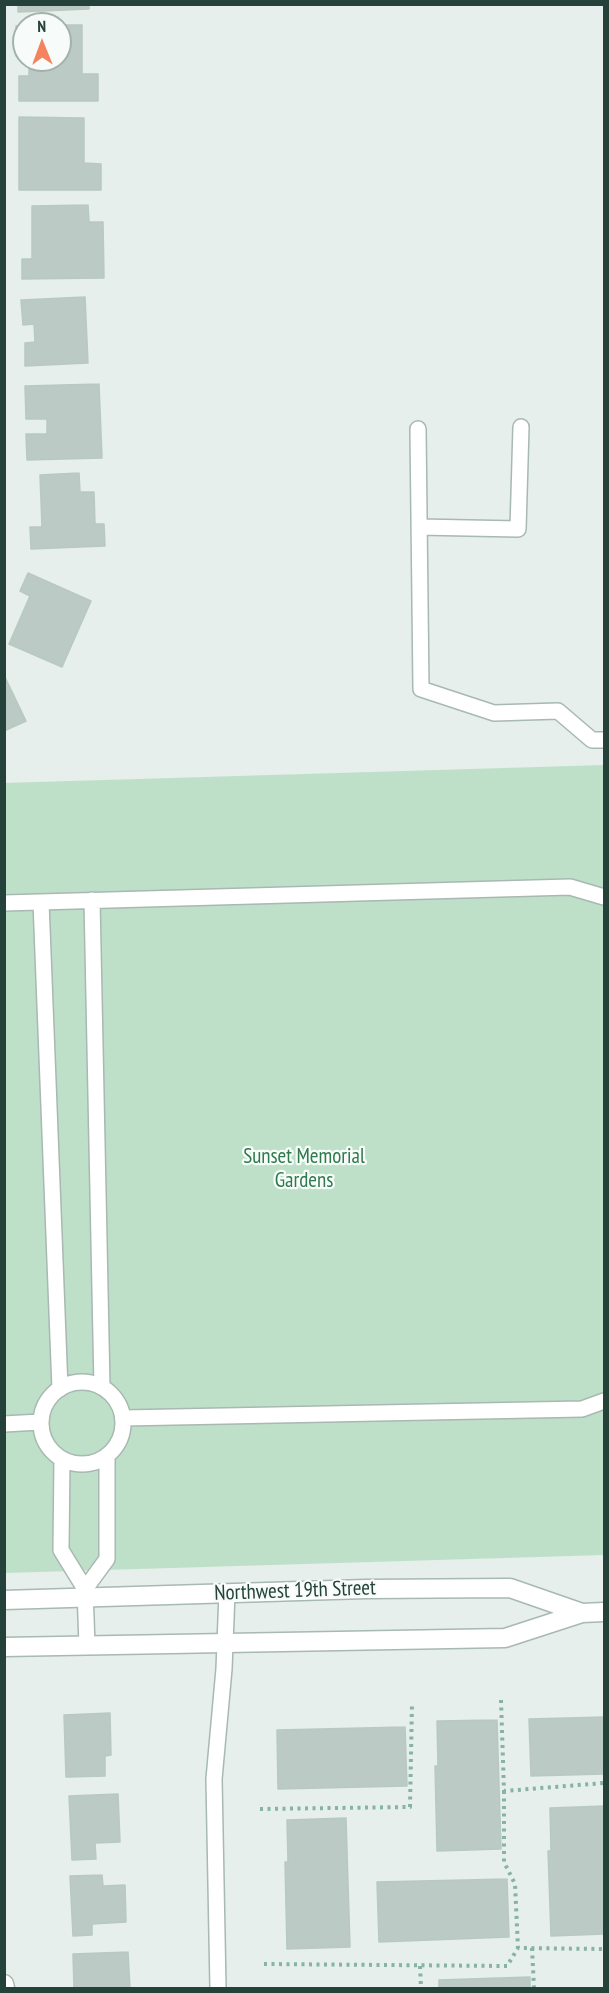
<!DOCTYPE html>
<style>
body{margin:0}
#map{position:relative;width:609px;height:1993px;overflow:hidden;background:#e6efeb;font-family:"PT Sans Narrow",sans-serif}
canvas{display:block}
.frame{position:absolute;inset:0;border:6px solid #24423a;pointer-events:none}
.north{position:absolute;left:12px;top:12px;width:60px;height:60px;box-sizing:border-box;background:#f7fbf9;border:2px solid #a3b1ad;border-radius:50%;rotate:359deg;font-size:16px;font-weight:700;line-height:24px;text-align:center;color:#24423a}
.north::after{content:'';display:block;margin:auto;width:21px;height:27px;background:#f4845f;clip-path:polygon(50% 0,100% 100%,50% 72%,0 100%)}
</style>
<div id="map">
<canvas width="609" height="1993"></canvas>
<div class="frame"></div>
<div class="north">N</div>
</div>
<script>
const g = document.querySelector('canvas').getContext('2d');
g.lineJoin = 'round';
function fill(path, color) { g.fillStyle = color; g.fill(path, 'evenodd'); }
const shape = rows => new Path2D(rows.map(r => 'M' + r).join(''));
function strokePath(path, color, width, dash) { g.strokeStyle = color; g.lineWidth = width; g.lineCap = dash ? 'butt' : 'round'; g.setLineDash(dash || []); g.stroke(path); }
function write(font, color, halo, rows, align = 'center') {
  g.font = font + ' "PT Sans Narrow",sans-serif'; g.lineWidth = 4.5; g.setLineDash([]); g.textBaseline = 'middle'; g.strokeStyle = halo; g.fillStyle = color; for (const [text, x, y, turn = 0] of rows) {
    g.save(); g.translate(x, y); g.rotate((+turn || 0) * Math.PI / 180); g.textAlign = isNaN(turn) ? turn : align; if (halo) g.strokeText(text, 0, 0); g.fillText(text, 0, 0); g.restore();
  }
}
fill(shape([
 [604,765,604,1555,5,1573,4,783]
]), '#bfe0c8');
const building = shape([
 [18,4,89,4,89,9,18,12,18,4],
 [60,25,82,25,82,74,98,74,98,101,19,101,19,76,29,76,29,60,60,60,60,25],
 [16,26,24,26,24,56,16,56,16,26],
 [19,117,84,118,84,163,101,164,101,190,19,190,19,117],
 [88,205,89,222,103,222,104,278,22,279,22,259,32,259,32,206,88,205],
 [85,297,88,363,25,366,25,343,35,342,34,324,23,325,21,300,85,297],
 [99,384,102,458,27,460,26,434,47,434,47,419,26,419,25,386,99,384],
 [79,473,80,492,94,492,95,524,104,524,105,546,31,549,30,527,42,527,40,475,79,473],
 [28,573,91,601,62,667,9,644,30,596,20,591,28,573],
 [4,675,26,721,4,731,4,675],
 [110,1713,111,1755,105,1756,105,1776,66,1777,64,1715,110,1713],
 [604,1717,604,1774,531,1776,529,1719,604,1717],
 [497,1720,501,1849,437,1851,435,1766,438,1766,437,1721,497,1720],
 [405,1727,407,1786,278,1789,277,1730,405,1727],
 [118,1794,120,1842,95,1843,96,1859,72,1860,69,1796,118,1794],
 [604,1806,604,1934,551,1936,548,1851,551,1851,550,1808,604,1806],
 [346,1818,350,1947,287,1949,285,1862,288,1862,287,1820,346,1818],
 [102,1875,103,1886,125,1885,126,1922,92,1924,92,1935,73,1936,70,1876,102,1875],
 [507,1879,509,1937,379,1942,377,1882,507,1879],
 [128,1952,130,1988,74,1988,73,1954,128,1952],
 [530,1977,530,1988,439,1988,439,1980,530,1977]
]);
fill(building, '#bbcac4');
strokePath(building, '#b8c9c2', 1.5);
const service = shape([
 [418,429,421,689,494,713,558,711,592,740,604,740],
 [419,527,518,529,521,427],
 [92,900,102,1387],
 [41,902,60,1389],
 [4,903,570,887,604,897],
 '41 1423a41 41 0 1 1 82 0a41 41 0 1 1-82 0Z',
 [123,1418,582,1409,604,1401],
 [4,1424,40,1422],
 [62,1459,61,1550,85,1589,87,1646],
 [85,1589,107,1559,107,1456],
 [218,1988,214,1779,224,1669,227,1593]
]);
const minor = shape([
 [4,1984,5,1988]
]);
const tertiary = shape([
 [4,1600,366,1589,510,1588,582,1613],
 [4,1647,505,1638,582,1613,604,1612]
]);
strokePath(service, '#a8b8b2', 18);
strokePath(minor, '#a8b8b2', 21);
strokePath(tertiary, '#a8b8b2', 21);
strokePath(shape([
 [501,1700,504,1791,604,1783],
 [504,1791,504,1862,515,1884,518,1948],
 [260,1809,410,1807,412,1703],
 [532,1948,534,1988],
 [264,1964,507,1966,518,1948,604,1949],
 [420,1966,421,1988]
]), '#86b3a5', 4, [3, 4.5]);
strokePath(service, '#fff', 15);
strokePath(minor, '#fff', 18);
strokePath(tertiary, '#fff', 18);
write('21px', '#2d7a4b', '#f7fbf9', [
 ["Sunset Memorial",304,1157],
 ["Gardens",304,1181]
]);
write('21px', '#24423a', '#f7fbf9', [
 ["Northwest 19th Street",295,1591,-2]
]);
</script>
